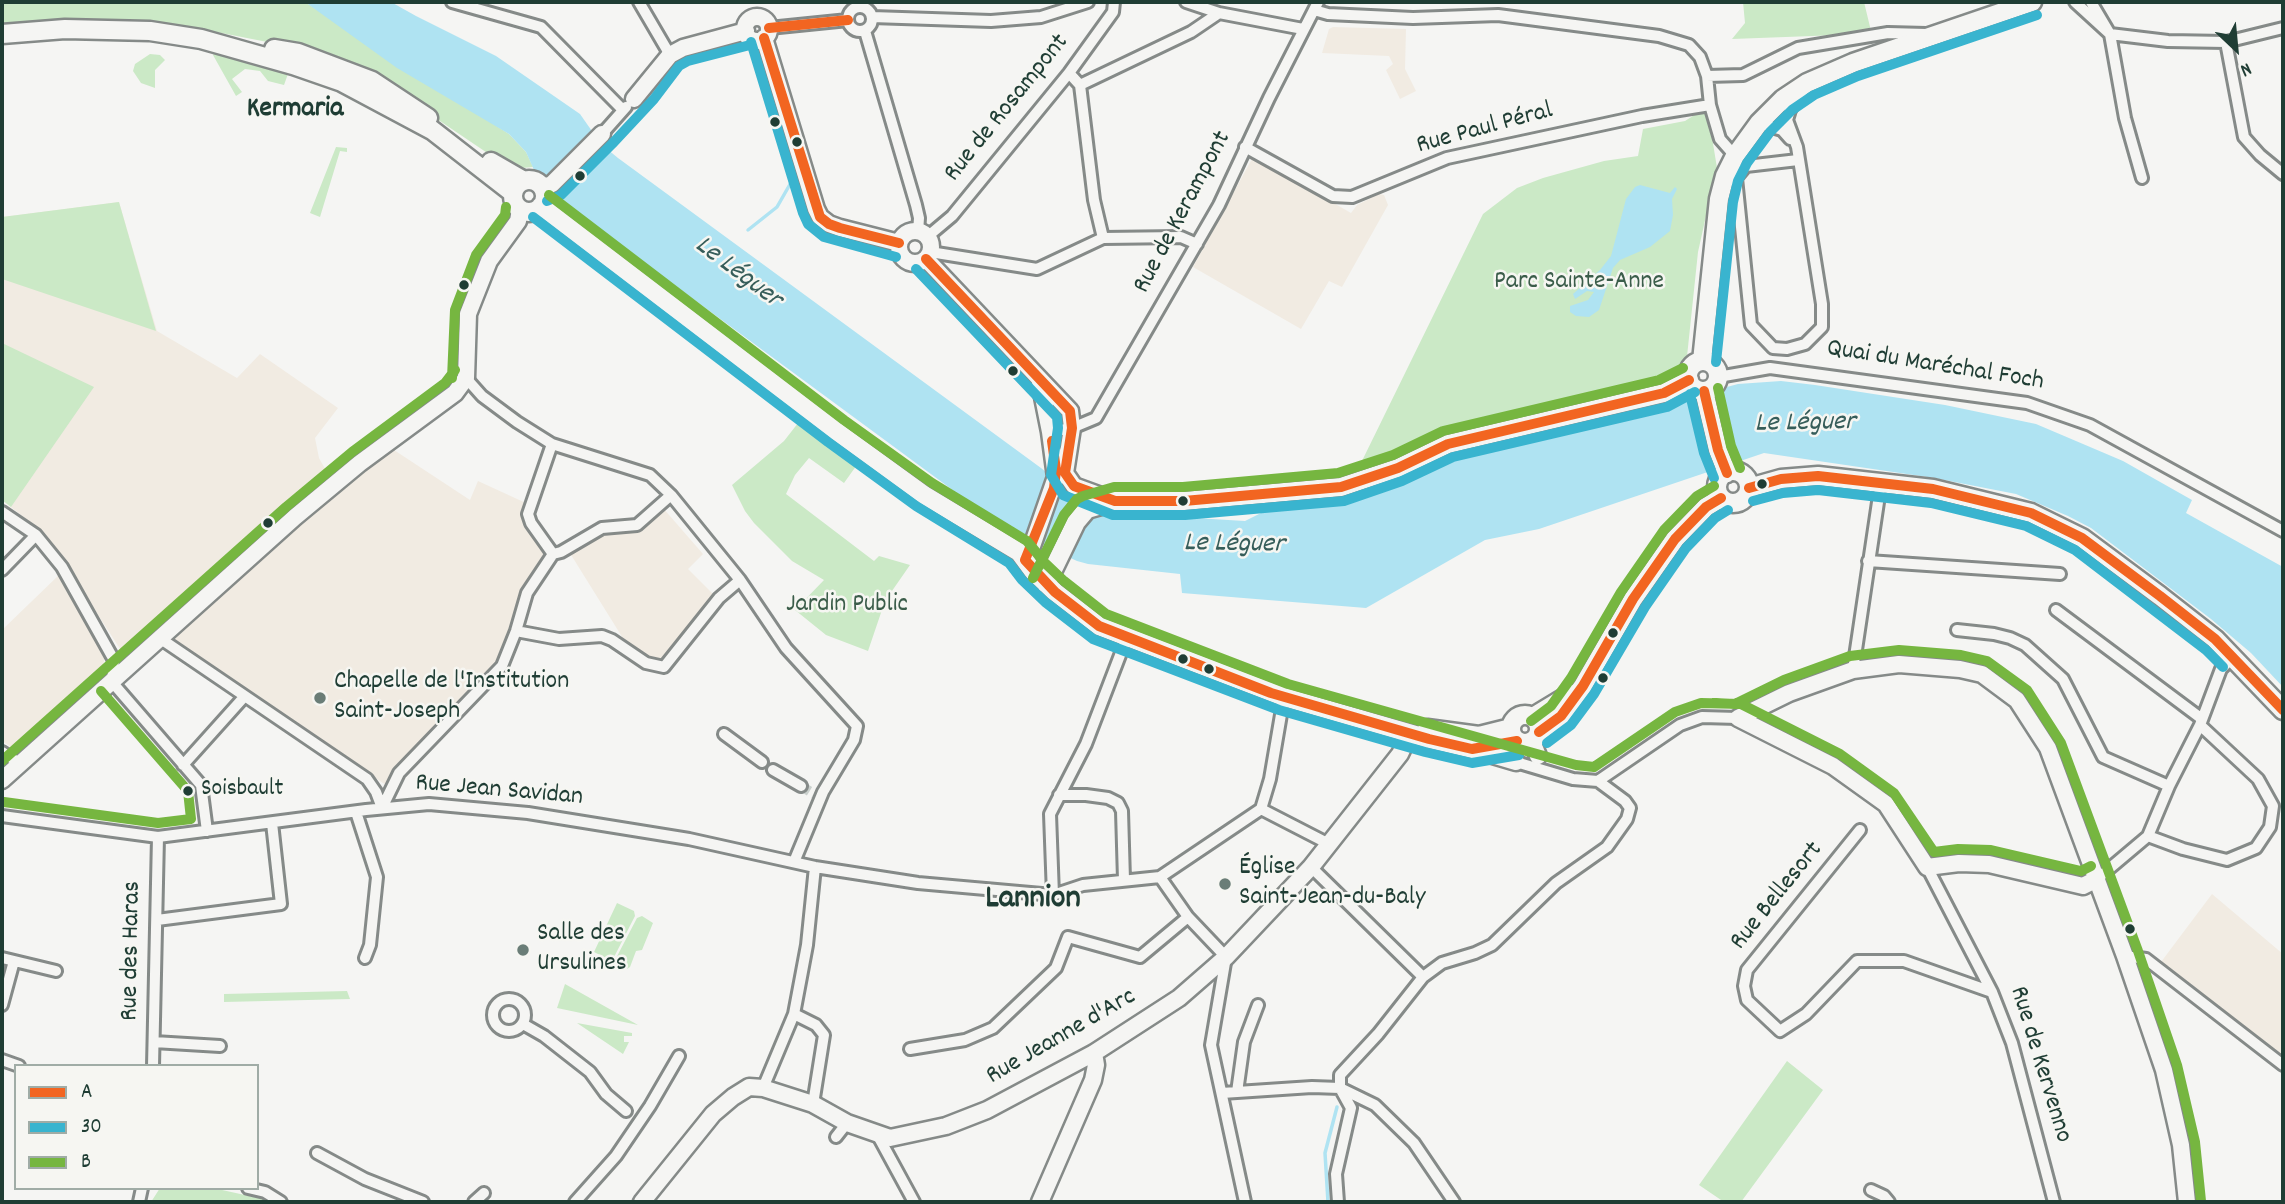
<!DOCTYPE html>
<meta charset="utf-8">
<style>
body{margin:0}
#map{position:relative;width:2285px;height:1204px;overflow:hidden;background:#f5f5f3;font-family:Dekko,sans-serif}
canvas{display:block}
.frame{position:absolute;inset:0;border:4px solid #1f3d34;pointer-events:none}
.legend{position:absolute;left:14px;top:1064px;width:245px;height:126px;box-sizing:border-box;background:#f6f6f2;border:2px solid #a0aca6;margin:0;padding:9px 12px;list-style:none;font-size:21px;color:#1f3d34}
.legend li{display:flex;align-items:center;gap:14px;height:35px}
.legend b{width:35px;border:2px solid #a0aca6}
.north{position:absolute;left:2201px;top:14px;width:70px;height:70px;-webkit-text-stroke:5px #f6f6f2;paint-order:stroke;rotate:154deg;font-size:19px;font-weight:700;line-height:28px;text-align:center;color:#1f3d34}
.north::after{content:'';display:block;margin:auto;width:24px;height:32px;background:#1f3d34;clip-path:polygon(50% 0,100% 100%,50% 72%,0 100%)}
</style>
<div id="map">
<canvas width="2285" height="1204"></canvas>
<div class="frame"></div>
<ul class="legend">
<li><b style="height:9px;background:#f26521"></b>A</li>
<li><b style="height:9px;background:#39b4cf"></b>30</li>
<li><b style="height:9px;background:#76b640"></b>B</li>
</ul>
<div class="north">N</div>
</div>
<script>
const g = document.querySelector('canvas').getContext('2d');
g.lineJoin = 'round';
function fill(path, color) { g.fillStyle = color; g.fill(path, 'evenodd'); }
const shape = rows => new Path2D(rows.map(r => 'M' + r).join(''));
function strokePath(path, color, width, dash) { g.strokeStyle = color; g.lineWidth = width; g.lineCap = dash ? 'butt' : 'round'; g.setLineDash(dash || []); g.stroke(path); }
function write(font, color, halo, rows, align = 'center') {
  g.font = font + ' Dekko,sans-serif'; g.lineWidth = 5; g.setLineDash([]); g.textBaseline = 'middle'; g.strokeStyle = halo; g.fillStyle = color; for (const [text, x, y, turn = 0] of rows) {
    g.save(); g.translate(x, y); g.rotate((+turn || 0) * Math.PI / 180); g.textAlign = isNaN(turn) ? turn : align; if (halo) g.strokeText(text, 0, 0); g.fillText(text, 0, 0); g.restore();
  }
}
fill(shape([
 [1333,27,1406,29,1405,69,1416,91,1400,99,1386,70,1393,64,1389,56,1322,53,1329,29],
 [1253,157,1351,213,1357,205,1379,194,1384,195,1388,205,1342,287,1329,281,1301,329,1193,267],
 [119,202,157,331,237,378,260,354,338,408,315,438,319,458,329,476,126,658,46,535,2,500,2,217],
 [394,450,470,500,478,481,528,504,549,553,504,656,467,698,438,721,386,785,168,642,350,477],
 [663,508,703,554,688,569,717,598,663,665,648,661,629,648,568,550,602,530,638,527],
 [60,574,106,654,100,677,70,703,66,699,11,747,2,741,2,630],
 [2212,894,2283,954,2283,1061,2161,962]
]), '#f1ebe2');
fill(shape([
 [2,2,305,2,509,134,526,152,533,167,511,169,400,94,303,49,201,29,145,22,90,20,2,28],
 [1743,2,1864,2,1871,31,1839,35,1732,39,1745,23],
 [215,52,289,71,284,85,268,81,260,71,245,69,232,79,242,92,236,96,213,55],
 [150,54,160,55,165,60,155,70,155,88,141,83,133,71,135,64],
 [1707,107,1718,174,1712,189,1698,252,1686,366,1679,372,1444,431,1359,467,1483,214,1517,188,1543,178,1604,161,1638,156,1643,129,1685,121],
 [336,147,347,148,347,152,340,151,320,217,310,213],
 [119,202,156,331,2,279,2,217],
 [2,343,94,387,11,507,2,500],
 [802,418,831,437,859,462,844,483,809,458,795,475,786,494,874,561,879,556,910,565,885,601,868,651,826,635,795,610,824,580,792,561,754,523,745,511,732,485,784,441],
 [617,903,634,911,635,916,612,961,594,952],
 [642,916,653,923,642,950,636,951,630,967,627,969,614,962,637,918],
 [565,984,638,1025,557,1008],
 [347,991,350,999,224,1002,224,994],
 [577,1023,632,1033,632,1036,624,1036,624,1042,629,1042,623,1054],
 [1787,1061,1823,1090,1741,1202,1724,1202,1699,1185],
 [160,1188,213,1188,263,1199,267,1202,151,1202]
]), '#cbe9c6');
fill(shape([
 [305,2,391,2,416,16,496,56,580,114,601,144,618,158,1041,468,1100,516,1127,514,1245,521,1263,512,1348,502,1400,475,1738,384,1781,381,1815,385,1945,405,2036,424,2123,461,2192,500,2186,513,2283,567,2283,687,2251,653,2211,619,2091,528,2068,516,2016,494,1934,478,1764,453,1539,529,1485,540,1366,608,1182,593,1180,574,1088,564,1077,561,1012,531,973,505,552,195,534,170,526,152,509,134,397,68],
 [1640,185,1670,193,1675,187,1677,189,1672,199,1673,215,1670,231,1650,247,1620,260,1613,268,1599,310,1589,317,1576,316,1570,312,1570,306,1588,300,1594,292,1587,291,1575,299,1573,294,1600,270,1611,256,1626,199,1635,187]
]), '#afe3f2');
strokePath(shape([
 [748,230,777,207,793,179],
 [1328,1202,1325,1153,1337,1107]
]), '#afe3f2', 3.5);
strokePath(shape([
 [801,786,814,794]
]), '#cad0cd', 10, [10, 5]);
const street = shape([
 [452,2,541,27,623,110],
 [639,2,670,55],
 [1186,2,1219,13,1303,29],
 [2075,2,2110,34,2168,41,2226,42,2283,28],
 [2091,2,2110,34,2125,118,2142,178],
 '848 19a12 12 0 1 1 24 0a12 12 0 1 1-24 0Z',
 [1314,10,1328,14,1413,18,1498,15,1659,36,1689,45,1700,57,1707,76,1710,105,1720,139,1735,156],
 [872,17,991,21,1041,17,1088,2],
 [769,28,848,20],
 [865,31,916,205,919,218,918,232],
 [2226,42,2244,137,2260,155,2283,174],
 [1069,73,1080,85,1094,200,1103,238],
 [1707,76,1743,75,1798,48,1888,33,1926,34],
 [1080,85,1191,32,1219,13],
 [1759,123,1782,130,1790,139],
 [602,134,626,107],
 [1245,147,1333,196,1352,197,1447,158,1642,116,1710,105],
 [1798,160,1746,166,1736,178,1751,325,1773,348,1787,349,1805,344,1822,327,1822,304,1797,147,1787,120,1790,110,1804,88],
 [927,237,952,216,1069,73,1113,12,1114,2],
 [930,252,1037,269,1103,238,1181,237,1197,244],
 [1718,377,1770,368,2027,403,2090,425,2283,531],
 [466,378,482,396,517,422,552,444,650,475,671,495,740,580,786,648,857,726,854,740,823,792,794,862],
 [1050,432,1072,428,1096,418,1219,205,1269,98,1318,2],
 [552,444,528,514,531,523,553,554],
 [2,512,36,535,62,567,114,660,112,682,201,785,207,831],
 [1868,561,2060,574],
 [2,570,36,535],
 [2056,610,2202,719],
 [1957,630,1994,634,2010,638,2025,645,2063,679,2103,757,2169,786],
 [516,631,559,639,602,636,612,640,646,663,664,667,719,598,740,580],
 [161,639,367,779,376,792,382,808],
 [1853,670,1881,482],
 [724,734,762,762],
 [2,752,19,763],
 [1516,762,1573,779,1598,781,1680,725,1702,717,1738,718],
 [183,765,244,697],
 [773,770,801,786],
 [1059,795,1086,795,1108,798,1118,803,1122,811,1124,880],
 [382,808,399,773,502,666,516,631,527,593,553,554,561,552,602,528,637,525,671,495],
 [1261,809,1329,844],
 [356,812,377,877,370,945,365,958],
 [2,816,158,837,366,810,429,804,528,813,689,839,815,867,918,883,1053,895,1083,885,1160,877],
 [1860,830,1747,970,1744,986,1747,1000,1780,1031,1806,1014,1857,961,1904,961,1992,992],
 [2148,836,2183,849,2227,860,2256,848,2270,827,2273,806,2258,779,2200,725],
 [1311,867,1423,977],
 [1927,867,1992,992,2012,1043,2054,1202],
 [1160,877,1188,917,1226,957,1211,1045,1245,1202],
 [1160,877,1261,809,1270,779,1284,697],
 [2097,879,2148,836,2169,786,2200,725,2221,669,2233,657],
 [1053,895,1050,814,1086,744,1127,637],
 [157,920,281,904,272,823],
 [2125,956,2146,959,2283,1065],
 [2,958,56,971],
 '493 1015a16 16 0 1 1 32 0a16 16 0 1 1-32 0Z',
 [2,1005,14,961],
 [794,1014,816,1025,824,1035,813,1104],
 [523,1024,544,1036,590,1072,606,1094,626,1111],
 [154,1042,220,1046],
 [910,1049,965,1040,993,1028,1056,968,1068,937,1140,957,1188,917],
 [2,1060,19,1066],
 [153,1066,158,837],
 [763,1088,794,1014,807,945,815,867],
 [1340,1088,1340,1075,1378,1034,1423,977,1442,963,1475,953,1492,945,1556,883,1607,847,1627,819,1630,808,1625,801,1598,781],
 [1237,1092,1244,1042,1258,1005],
 [1222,1093,1312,1087,1340,1088,1375,1105,1414,1143,1454,1202],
 [877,1134,914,1202],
 [836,1137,847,1123],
 [317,1153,365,1179,423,1202],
 [248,1188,265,1192,281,1202],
 [1871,1190,1884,1196,1889,1202],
 [139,1202,142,1188],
 [474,1202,484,1193],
 [575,1202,616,1156,650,1106,679,1056],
 [1338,1202,1336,1174,1351,1108,1340,1088]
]);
const secondary = shape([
 '745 29a12 12 0 1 1 24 0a12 12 0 1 1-24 0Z',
 [764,38,816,209,820,217,829,224,840,228,899,243],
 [634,99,670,55,683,48,746,31],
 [542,188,552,184,602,134],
 '899 247a16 16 0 1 1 32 0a16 16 0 1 1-32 0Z',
 [926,259,1070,411,1072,428,1065,473,1074,486,1115,501],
 [1025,560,1032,546,1056,477,1050,432,1040,382],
 [1738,718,1789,693,1853,670,1899,664,1960,669,1982,674,2017,700,2048,748,2125,956,2164,1070,2181,1145,2187,1202],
 [1738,718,1833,766,1886,804,1927,867,1959,863,1989,864,2083,886,2097,879],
 [1532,741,1538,756],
 [1472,749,1516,762],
 [2,780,295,517,360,463,455,393,466,378,468,314,489,261,518,221,520,209],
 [642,1202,713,1114,733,1097,749,1087,763,1088,813,1104,847,1123,890,1138,946,1126,987,1110,1094,1053,1179,998,1226,957,1311,867,1400,754,1410,733],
 [1040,1202,1093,1080,1096,1065,1094,1053]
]);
const primary = shape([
 [2,34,65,29,150,31,201,39,293,65,342,82,432,130,513,193],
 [274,49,298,53,372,81,428,118],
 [491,162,524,181],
 '513 196a16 16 0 1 1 32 0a16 16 0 1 1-32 0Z',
 [541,206,836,431,924,495,1019,552,1033,571,1055,592,1099,626,1284,697,1429,739,1472,749,1517,741],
 [1702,361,1719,199,1725,176,1735,156,1759,123,1783,99,1807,83,1853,63,2032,2],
 '1688 376a15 15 0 1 1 30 0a15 15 0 1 1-30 0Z',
 [1704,391,1718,450,1727,473],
 '1717 487a16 16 0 1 1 32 0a16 16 0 1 1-32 0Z',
 [1749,488,1781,479,1818,476,1933,489,2031,513,2082,538,2160,596,2215,639,2283,710],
 [1046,584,1076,522,1087,509,1115,501,1184,501,1341,487,1398,468,1448,444,1664,393,1689,380],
 '1511 729a14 14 0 1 1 28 0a14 14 0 1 1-28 0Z',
 [1533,717,1571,694],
 [1427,729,1479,736,1511,728],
 [1539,732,1561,716,1583,686,1633,599,1675,539,1706,507,1721,498]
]);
strokePath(street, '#858a88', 16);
strokePath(secondary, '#858a88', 21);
strokePath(primary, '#858a88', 23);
strokePath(street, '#f5f5f3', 10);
strokePath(secondary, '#f5f5f3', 16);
strokePath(primary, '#f5f5f3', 18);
strokePath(shape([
 [769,28,848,20],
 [764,38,820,217,829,224,840,228,899,243],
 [926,259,1070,411,1072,428,1065,473,1074,486,1115,501,1184,501,1341,487,1398,468,1448,444,1664,393,1689,380],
 [1704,391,1718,450,1727,473],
 [1749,488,1781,479,1818,476,1933,489,2031,513,2082,538,2160,596,2215,639,2283,710],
 [1025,560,1055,592,1099,626,1271,693,1429,739,1472,749,1517,741],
 [1025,560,1054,488,1056,470,1052,441],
 [1539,732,1561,716,1583,686,1633,599,1675,539,1706,507,1721,498]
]), '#f26521', 10);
strokePath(shape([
 [751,42,803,213,808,224,824,237,896,257],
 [547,201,561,195,612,144,654,99,679,66,688,61,750,45],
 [533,217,828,442,916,506,1009,563,1022,580,1045,602,1093,639,1279,710,1425,752,1472,763,1519,755],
 [916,269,1057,417,1058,428,1051,475,1063,495,1113,515,1185,515,1344,501,1402,481,1453,457,1667,407,1695,392],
 [1716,362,1733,202,1738,181,1747,163,1770,132,1792,110,1814,95,1858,76,2037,15],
 [1690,394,1704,453,1714,478],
 [1753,501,1783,493,1818,490,1931,503,2026,526,2075,550,2206,650,2223,667],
 [1547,743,1571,725,1594,694,1645,607,1686,548,1715,518,1728,510]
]), '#39b4cf', 10);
strokePath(shape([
 [549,195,844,420,932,483,1027,541,1044,562,1064,581,1106,614,1288,684,1576,765,1594,767,1675,712,1701,703,1741,704,1840,754,1894,793,1934,852,1958,849,1991,850,2081,871,2091,866],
 [452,378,455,310,476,255,505,215,506,207],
 [1718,388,1731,446,1740,468],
 [1033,578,1064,515,1077,499,1083,496,1114,487,1183,487,1338,473,1393,455,1443,431,1659,380,1683,368],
 [1714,703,1735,704,1784,680,1850,656,1899,650,1961,655,1987,661,2027,690,2061,743,2138,951,2177,1065,2195,1142,2201,1201],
 [1531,721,1551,706,1571,678,1621,592,1664,530,1697,496,1714,486],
 [2,761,286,507,352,452,445,383,455,370],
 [4,802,158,823,191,819,188,791,101,691]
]), '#76b640', 10);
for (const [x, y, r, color] of [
 [775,122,6,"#1f3d34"],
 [797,142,6,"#1f3d34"],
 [580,176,6,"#1f3d34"],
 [464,285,6,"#1f3d34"],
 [1013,371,6,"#1f3d34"],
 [1762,484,6,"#1f3d34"],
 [1183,501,6,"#1f3d34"],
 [268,523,6,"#1f3d34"],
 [1613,633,6,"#1f3d34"],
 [1183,659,6,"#1f3d34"],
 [1209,669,6,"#1f3d34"],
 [1603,678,6,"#1f3d34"],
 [320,698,7,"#6a7d77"],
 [188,791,6,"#1f3d34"],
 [1225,884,7,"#6a7d77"],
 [2130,929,6,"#1f3d34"],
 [523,950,7,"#6a7d77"]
]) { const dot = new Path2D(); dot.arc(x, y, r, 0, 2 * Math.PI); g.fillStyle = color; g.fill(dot); strokePath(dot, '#f6f6f2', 2.5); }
write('24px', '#1f3d34', '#f6f6f2', [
 ["Soisbault",201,791]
], 'left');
write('26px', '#1f3d34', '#f6f6f2', [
 ["Rue de Rosampont",1008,109,-51],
 ["Rue Paul Péral",1485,130,-15],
 ["Rue de Kerampont",1184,213,-62],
 ["Quai du Maréchal Foch",1935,367,9],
 ["Rue Jean Savidan",499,792,5],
 ["Rue Bellesort",1778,897,-51],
 ["Rue des Haras",133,951,-89],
 ["Rue Jeanne d'Arc",1062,1038,-30],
 ["Rue de Kervenno",2039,1065,73]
]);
write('26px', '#3b5d4a', '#f6f6f2', [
 ["Parc Sainte-Anne",1579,283],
 ["Jardin Public",847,606]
]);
write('26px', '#1f3d34', '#f6f6f2', [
 ["Chapelle de l'Institution",334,683],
 ["Saint-Joseph",334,713],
 ["Église",1239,869],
 ["Saint-Jean-du-Baly",1239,899],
 ["Salle des",537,935],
 ["Ursulines",537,965]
], 'left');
write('bold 28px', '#1f3d34', '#f6f6f2', [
 ["Kermaria",295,111]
]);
write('italic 28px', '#365d5a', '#f6f6f2', [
 ["Le Léguer",737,274,37],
 ["Le Léguer",1805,425,-1],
 ["Le Léguer",1234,546,1]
]);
write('bold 33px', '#1f3d34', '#f6f6f2', [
 ["Lannion",1033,901]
]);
</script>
